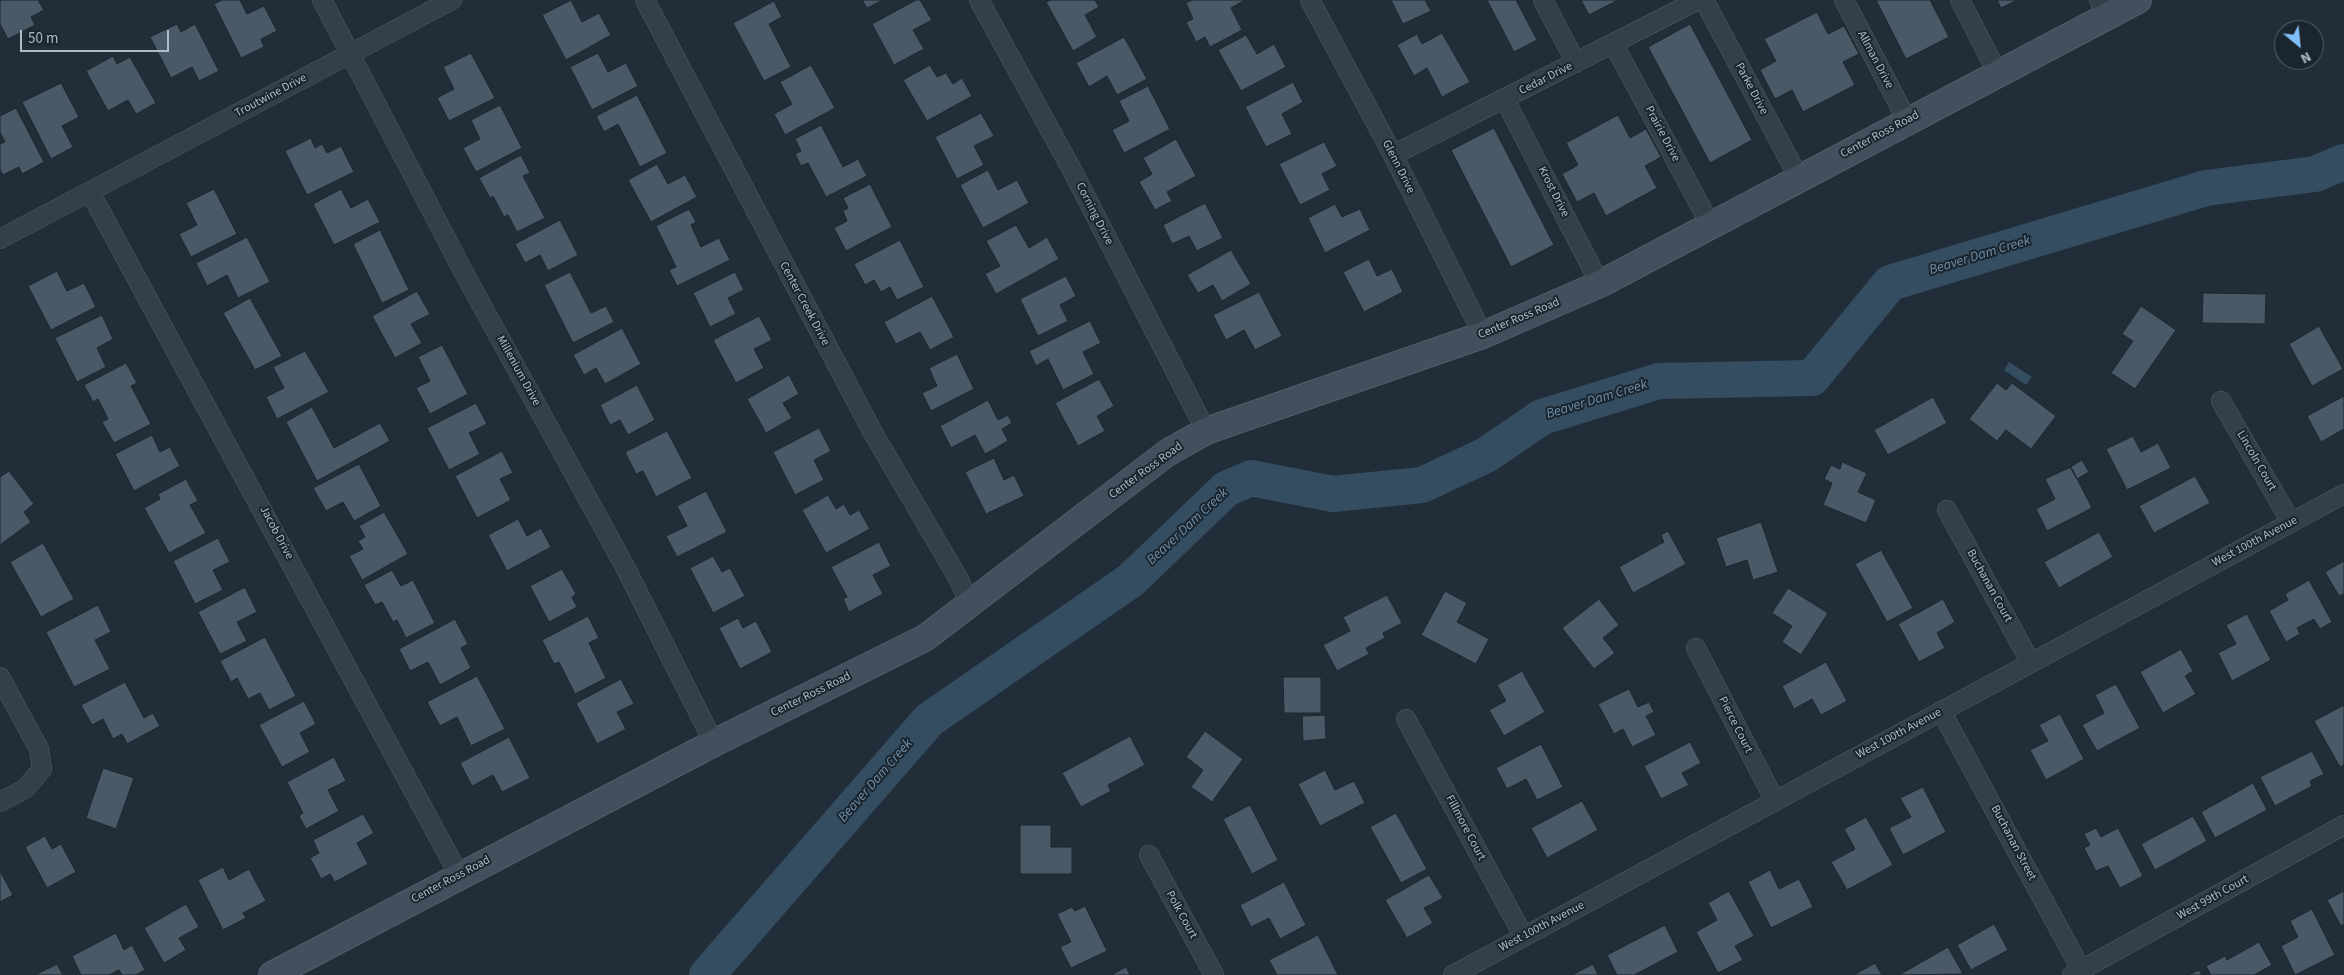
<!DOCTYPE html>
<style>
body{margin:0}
#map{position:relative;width:2344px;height:975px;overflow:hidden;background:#212e39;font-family:"Source Sans 3",sans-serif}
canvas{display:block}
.north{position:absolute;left:2274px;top:20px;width:50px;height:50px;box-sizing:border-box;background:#1a252e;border:1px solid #56616b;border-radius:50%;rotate:152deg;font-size:14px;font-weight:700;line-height:20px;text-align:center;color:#afbbc6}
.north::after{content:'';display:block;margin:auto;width:18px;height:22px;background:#81bff8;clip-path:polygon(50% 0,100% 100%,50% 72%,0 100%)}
.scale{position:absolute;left:20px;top:30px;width:149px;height:22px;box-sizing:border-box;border:2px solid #afbbc6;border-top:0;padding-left:6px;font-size:15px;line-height:18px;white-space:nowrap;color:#afbbc6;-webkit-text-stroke:4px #1a252e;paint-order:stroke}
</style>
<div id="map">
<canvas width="2344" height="975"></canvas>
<div class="north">N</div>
<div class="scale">50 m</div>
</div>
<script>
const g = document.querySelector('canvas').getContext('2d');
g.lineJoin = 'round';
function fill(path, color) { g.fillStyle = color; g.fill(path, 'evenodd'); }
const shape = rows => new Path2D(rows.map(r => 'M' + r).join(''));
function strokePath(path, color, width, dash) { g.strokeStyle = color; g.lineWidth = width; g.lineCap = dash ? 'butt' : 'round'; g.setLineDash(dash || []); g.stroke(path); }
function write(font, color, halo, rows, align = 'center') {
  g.font = font + ' "Source Sans 3",sans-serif'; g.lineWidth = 4; g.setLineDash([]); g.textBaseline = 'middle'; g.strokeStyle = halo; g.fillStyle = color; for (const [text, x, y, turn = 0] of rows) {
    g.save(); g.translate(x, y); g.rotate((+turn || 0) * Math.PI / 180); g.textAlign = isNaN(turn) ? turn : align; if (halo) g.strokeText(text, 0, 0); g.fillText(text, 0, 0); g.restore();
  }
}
fill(shape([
 [2009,362,2032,377,2026,385,2004,370]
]), '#344d60');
strokePath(shape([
 [707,975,929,720,1131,580,1226,489,1251,478,1333,494,1422,485,1486,455,1542,417,1659,381,1812,378,1890,283,2206,188,2315,174,2344,162]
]), '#344d60', 36);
const building = shape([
 [0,0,38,0,44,10,31,17,35,25,8,39,0,24,0,0],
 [222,0,240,0,247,14,264,6,277,31,261,39,264,47,241,58,214,4,222,0],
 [571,0,582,22,599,13,611,35,566,60,542,15,571,0],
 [862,0,883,0,867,8,862,0],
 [916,0,920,0,932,20,913,30,924,49,894,65,872,24,916,0],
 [1051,0,1095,0,1099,7,1085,15,1097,37,1073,51,1046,2,1051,0],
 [1192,0,1245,0,1231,8,1242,30,1210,47,1205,37,1196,42,1186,22,1193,19,1186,3,1192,0],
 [1391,0,1425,0,1431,11,1403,24,1391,0],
 [1487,0,1516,0,1537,40,1514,52,1487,0],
 [1581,0,1618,0,1589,15,1581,0],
 [1876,0,1930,0,1949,37,1906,59,1876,0],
 [1997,0,2017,0,2001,8,1997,0],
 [774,1,782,17,769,24,791,67,764,81,733,23,774,1],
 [1817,12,1828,34,1844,26,1859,54,1843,62,1855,85,1803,112,1792,90,1775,99,1760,70,1776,61,1764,39,1817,12],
 [177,24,181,32,195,24,219,71,199,81,192,67,171,78,150,37,177,24],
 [1690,24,1752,140,1710,163,1648,47,1690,24],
 [1442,33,1470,82,1442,97,1427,68,1414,76,1397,45,1417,34,1422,44,1442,33],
 [1246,35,1257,54,1274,44,1286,67,1241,91,1218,50,1246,35],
 [1124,37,1147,79,1117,95,1107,76,1089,87,1076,63,1124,37],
 [471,53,495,98,449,121,437,98,454,89,443,67,471,53],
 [598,53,608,72,626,63,638,86,592,110,570,67,598,53],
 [113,56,117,64,130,57,156,103,136,114,128,100,108,111,86,71,113,56],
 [811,65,835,108,785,135,774,114,792,104,780,82,811,65],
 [930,65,937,77,946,73,953,84,962,78,972,96,927,121,903,80,930,65],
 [1293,82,1303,102,1282,114,1292,134,1266,147,1245,107,1293,82],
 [61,83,79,117,62,126,73,147,51,159,22,102,61,83],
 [1148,86,1170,129,1124,153,1112,130,1129,121,1119,101,1148,86],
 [637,95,667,153,640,167,618,124,604,132,596,116,637,95],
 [500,105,522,148,476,172,463,148,480,139,471,120,500,105],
 [16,108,44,162,22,174,19,167,3,175,0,170,0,144,5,142,0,132,0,116,16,108],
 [981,113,994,136,974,146,984,165,957,179,935,137,981,113],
 [1618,115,1630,138,1646,129,1661,157,1645,166,1657,188,1606,216,1594,193,1577,202,1562,174,1578,165,1566,143,1618,115],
 [821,125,843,167,858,159,867,176,826,197,808,163,801,166,795,154,801,151,795,139,821,125],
 [1494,128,1554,245,1511,267,1451,150,1494,128],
 [311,138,315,148,322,144,327,153,341,146,354,172,307,195,285,151,311,138],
 [1176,139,1196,176,1167,192,1172,201,1155,210,1139,182,1152,174,1143,158,1176,139],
 [1324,142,1337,166,1322,174,1330,190,1300,205,1279,164,1324,142],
 [521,155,530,173,523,176,545,218,517,232,508,215,504,217,493,196,490,198,479,178,521,155],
 [657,164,668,184,685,175,697,197,651,222,628,180,657,164],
 [988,170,998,190,1017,180,1029,203,983,228,960,185,988,170],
 [870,184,892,227,846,251,834,228,847,221,843,211,848,208,843,198,870,184],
 [214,189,237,234,191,257,179,234,197,225,186,203,214,189],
 [341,189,351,208,368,199,380,222,334,245,313,204,341,189],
 [1205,203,1223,238,1197,251,1189,236,1172,244,1163,225,1205,203],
 [1335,204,1342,217,1360,209,1370,230,1325,253,1308,218,1335,204],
 [689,209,696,222,691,225,701,247,719,238,730,260,677,286,669,270,676,267,656,226,689,209],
 [560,220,578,255,548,271,540,255,525,263,515,244,560,220],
 [1016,225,1029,248,1047,237,1059,259,996,294,985,274,1000,266,986,241,1016,225],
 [380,230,409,290,382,303,353,244,380,230],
 [247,237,270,282,238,298,227,275,207,286,196,263,247,237],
 [900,240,924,287,897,300,890,287,881,292,874,280,865,285,854,264,900,240],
 [1231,250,1251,284,1222,301,1213,285,1198,293,1187,275,1231,250],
 [1369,259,1377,276,1392,269,1403,292,1364,312,1343,272,1369,259],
 [57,271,67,291,84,283,96,307,51,330,28,286,57,271],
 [570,272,591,313,606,306,614,322,573,343,544,285,570,272],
 [735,272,744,290,728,298,736,314,710,327,693,293,735,272],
 [1066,276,1076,296,1060,305,1068,321,1038,336,1020,299,1066,276],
 [417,291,430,314,411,324,422,343,395,358,372,316,417,291],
 [1259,292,1282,336,1255,350,1244,330,1226,340,1213,315,1259,292],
 [2203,293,2266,294,2265,324,2202,323,2203,293],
 [932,296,954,337,930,350,920,332,896,344,884,322,932,296],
 [250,298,282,356,255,370,223,313,250,298],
 [2141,306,2176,330,2135,389,2111,373,2133,341,2122,334,2141,306],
 [102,315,113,339,97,348,106,367,77,382,55,338,102,315],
 [759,316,772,340,754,349,764,368,736,383,713,340,759,316],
 [1090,321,1101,343,1083,352,1094,374,1063,390,1048,359,1036,366,1029,351,1090,321],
 [2319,326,2343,369,2312,386,2289,344,2319,326],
 [622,328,641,364,605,384,596,368,584,375,573,355,622,328],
 [442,345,468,394,430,414,416,388,430,381,418,357,442,345],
 [305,351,329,392,277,419,266,397,284,388,273,367,305,351],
 [957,354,974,389,931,411,922,393,937,386,929,368,957,354],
 [126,363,137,383,131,386,151,424,114,443,102,422,108,419,98,399,93,402,84,385,126,363],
 [789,375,799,394,783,403,792,418,766,433,747,399,789,375],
 [1099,379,1114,406,1097,416,1105,431,1078,446,1055,403,1099,379],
 [1997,383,2006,390,2012,383,2056,416,2031,449,2006,430,1997,441,1969,419,1997,383],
 [637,385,655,420,628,435,620,420,610,425,600,405,637,385],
 [2344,396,2344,429,2321,442,2307,416,2344,396],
 [1933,397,1947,423,1888,455,1874,430,1933,397],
 [988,400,998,420,1008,415,1012,423,1002,429,1008,441,985,454,975,435,951,448,940,426,988,400],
 [476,403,487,424,469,433,480,454,449,470,427,428,476,403],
 [312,407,334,448,380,423,390,441,317,481,286,422,312,407],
 [819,428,831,451,814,460,824,480,795,495,773,452,819,428],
 [667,431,692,478,656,497,643,471,636,474,625,452,667,431],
 [152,435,160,452,170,447,180,466,134,491,115,454,152,435],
 [2133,436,2141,452,2158,443,2171,468,2127,490,2106,449,2133,436],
 [502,451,513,473,500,479,511,500,477,518,455,476,502,451],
 [994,458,1004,480,1014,475,1024,496,986,514,965,472,994,458],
 [2082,460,2089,472,2077,479,2070,467,2082,460],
 [1842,462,1867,473,1858,492,1876,500,1866,523,1823,505,1832,483,1824,479,1831,465,1840,469,1842,462],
 [359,464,381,506,354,521,343,502,326,511,313,488,359,464],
 [2071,467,2092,508,2047,531,2036,509,2055,499,2045,479,2071,467],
 [9,471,34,504,24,512,31,522,0,545,0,477,9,471],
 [2195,476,2210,503,2154,533,2139,506,2195,476],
 [186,479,198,501,190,505,206,533,169,553,144,508,160,499,158,494,186,479],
 [706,491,727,532,677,557,666,536,687,526,677,506,706,491],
 [828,495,836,509,844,504,850,515,859,510,870,529,826,553,802,510,828,495],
 [384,512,408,554,362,580,349,556,363,549,358,541,365,537,359,526,384,512],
 [518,519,527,536,541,528,551,547,507,571,488,535,518,519],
 [1761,522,1778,572,1753,580,1747,560,1726,567,1716,538,1761,522],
 [1668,531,1686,564,1633,593,1619,567,1664,542,1661,535,1668,531],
 [2099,532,2113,557,2059,588,2044,562,2099,532],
 [218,538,230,562,213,570,223,590,195,604,173,561,218,538],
 [879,542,891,566,873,575,883,594,849,612,843,599,847,597,831,567,879,542],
 [43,543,74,599,41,617,10,562,43,543],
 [1881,550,1913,608,1887,622,1855,564,1881,550],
 [713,556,722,572,730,568,745,596,713,613,690,568,713,556],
 [2344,561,2344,594,2339,596,2325,572,2344,561],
 [562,569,576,594,572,597,577,607,549,622,530,586,562,569],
 [392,570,401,586,413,580,435,623,406,638,397,620,393,622,382,602,375,605,364,585,392,570],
 [2309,580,2332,622,2320,629,2314,619,2297,628,2300,634,2286,642,2269,611,2288,600,2285,594,2309,580],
 [245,587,257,612,237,622,247,641,220,654,198,612,245,587],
 [1788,588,1828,613,1801,655,1782,642,1792,626,1772,613,1788,588],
 [1445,591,1467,603,1457,622,1489,639,1476,664,1421,635,1445,591],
 [1387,595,1402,623,1383,633,1385,638,1366,648,1369,654,1337,671,1323,645,1350,631,1343,617,1387,595],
 [1599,599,1619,625,1603,638,1615,653,1594,669,1562,628,1599,599],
 [1943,599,1955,622,1937,633,1945,648,1919,662,1898,624,1943,599],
 [98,605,111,632,95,640,110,669,74,687,46,632,98,605],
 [2247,614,2271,660,2232,681,2218,653,2236,644,2226,625,2247,614],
 [588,616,599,638,589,643,606,678,575,694,559,662,554,664,542,640,588,616],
 [738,618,743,628,756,621,772,652,740,669,719,628,738,618],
 [455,619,468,644,461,648,471,668,440,685,428,662,410,671,399,649,455,619],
 [265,637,296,696,269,710,260,693,248,699,237,678,231,682,220,661,265,637],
 [2181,649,2193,671,2185,676,2196,694,2163,713,2140,672,2181,649],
 [1826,662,1847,701,1821,715,1812,699,1794,709,1782,686,1826,662],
 [1522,671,1545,712,1504,736,1489,710,1506,701,1497,685,1522,671],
 [477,676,505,729,471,746,457,717,440,726,427,702,477,676],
 [1283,677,1321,677,1321,713,1284,713,1283,677],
 [621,679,634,704,617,712,626,729,597,744,576,703,621,679],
 [125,682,144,718,153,713,160,726,127,744,122,734,113,739,103,719,92,725,81,705,125,682],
 [2116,684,2140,728,2097,751,2082,725,2104,713,2095,695,2116,684],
 [1629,689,1638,707,1649,702,1654,712,1646,716,1656,735,1632,747,1623,729,1614,734,1598,704,1629,689],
 [304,701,316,724,300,733,310,752,282,767,259,725,304,701],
 [2344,705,2344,765,2340,767,2314,721,2344,705],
 [2060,714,2084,759,2046,780,2030,750,2048,741,2039,725,2060,714],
 [1325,715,1326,739,1303,741,1302,716,1325,715],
 [1205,731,1243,759,1212,802,1191,787,1203,770,1186,757,1205,731],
 [1130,736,1145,765,1108,785,1111,791,1081,807,1062,773,1130,736],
 [509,737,530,778,502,792,493,775,472,786,460,763,509,737],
 [1690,742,1701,763,1682,773,1689,785,1661,799,1644,766,1690,742],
 [1541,744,1563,787,1537,800,1526,779,1507,789,1496,768,1541,744],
 [2312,751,2324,774,2310,781,2312,786,2275,806,2260,777,2312,751],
 [334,757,346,781,328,790,339,811,306,829,299,816,303,813,287,782,334,757],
 [103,768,134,778,116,829,86,818,103,768],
 [1325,770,1335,790,1354,781,1365,803,1320,826,1298,784,1325,770],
 [2253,783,2267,810,2215,838,2201,812,2253,783],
 [1923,787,1946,832,1903,855,1889,828,1911,817,1900,798,1923,787],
 [1582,801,1598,830,1547,858,1531,828,1582,801],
 [1250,805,1278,860,1252,874,1223,819,1250,805],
 [1396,813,1427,869,1401,883,1370,827,1396,813],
 [363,814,374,833,357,843,368,864,335,882,330,874,321,879,310,858,319,853,313,840,363,814],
 [2193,816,2207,841,2155,870,2141,844,2193,816],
 [1866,817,1893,865,1847,890,1831,862,1855,849,1844,829,1866,817],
 [1020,825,1051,825,1051,847,1072,847,1072,874,1020,874,1020,825],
 [2096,828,2101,837,2118,828,2143,876,2120,888,2108,866,2096,871,2084,848,2090,845,2084,834,2096,828],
 [45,836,52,849,61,844,76,872,47,888,25,847,45,836],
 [223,867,229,880,249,869,266,901,243,913,246,918,223,930,198,880,223,867],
 [1770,870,1779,889,1799,879,1813,907,1771,928,1748,882,1770,870],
 [0,871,13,895,0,902,0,871],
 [1429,875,1443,898,1424,908,1433,923,1407,938,1385,900,1429,875],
 [1284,882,1306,925,1280,939,1269,918,1251,927,1240,905,1284,882],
 [1729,891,1754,936,1735,946,1743,960,1718,973,1696,932,1717,920,1708,903,1729,891],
 [2344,891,2344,924,2341,926,2327,900,2344,891],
 [186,904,199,927,179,938,186,950,164,963,144,928,186,904],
 [1085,906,1107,951,1071,968,1060,947,1071,942,1057,914,1072,907,1075,911,1085,906],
 [2312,909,2335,955,2295,975,2281,946,2298,937,2290,921,2312,909],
 [1994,924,2008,950,1971,970,1957,945,1994,924],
 [1665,925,1678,952,1634,975,1617,975,1607,955,1665,925],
 [116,933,124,950,132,945,145,970,136,975,122,975,119,970,109,975,81,975,72,956,116,933],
 [1318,935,1338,975,1277,975,1269,960,1318,935],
 [2259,942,2272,965,2254,975,2211,975,2206,966,2225,956,2227,960,2259,942],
 [1948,947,1963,974,1899,975,1948,947],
 [1875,963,1882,975,1854,975,1875,963],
 [57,964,63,975,35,975,57,964],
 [1593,964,1598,975,1572,975,1593,964],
 [1126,967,1130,975,1111,975,1126,967],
 [2199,970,2202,975,2188,975,2199,970]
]);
fill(building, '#495965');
strokePath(building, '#1c2730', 1);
const street = shape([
 [322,0,463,271,623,563,714,743],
 [645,0,872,431,958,578,970,604],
 [979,0,1072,170,1206,431],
 [1310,0,1393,155,1483,335],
 [1543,0,1576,63],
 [1704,0,1799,178],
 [1844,0,1907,120],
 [1960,0,1998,74],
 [2099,0,2107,16],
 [1613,43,1710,224],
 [1505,100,1600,284],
 [1393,155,1698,0],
 [90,192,459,875],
 [0,239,452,0],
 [2221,401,2291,522],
 [1947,510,2031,663],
 [1696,648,1775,801],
 [0,677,39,749,42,769,25,789,0,802],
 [1941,711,2084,975],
 [1406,719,1524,937],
 [1149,855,1214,975],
 [1453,975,2344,494],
 [2072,975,2344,825]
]);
const secondary = shape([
 [272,975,714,743,925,638,1167,453,1206,431,1483,335,1600,284,2138,0]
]);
strokePath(street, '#525e67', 20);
strokePath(secondary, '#525e67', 28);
strokePath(street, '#344049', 19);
strokePath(secondary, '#424f5c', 26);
write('12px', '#afbbc6', '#1a252e', [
 ["Allman Drive",1875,60,62],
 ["Cedar Drive",1546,79,-27],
 ["Parke Drive",1751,89,62],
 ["Troutwine Drive",271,96,-28],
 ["Prairie Drive",1662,134,62],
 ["Center Ross Road",1880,135,-28],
 ["Glenn Drive",1398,167,63],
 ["Krost Drive",1553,192,63],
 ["Corning Drive",1094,214,63],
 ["Center Creek Drive",804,304,62],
 ["Center Ross Road",1519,319,-23],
 ["Millenium Drive",518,371,61],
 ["Lincoln Court",2256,461,60],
 ["Center Ross Road",1146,471,-36],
 ["Jacob Drive",276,533,62],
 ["West 100th Avenue",2255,542,-28],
 ["Buchanan Court",1989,586,61],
 ["Center Ross Road",811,695,-26],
 ["Pierce Court",1735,725,63],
 ["West 100th Avenue",1899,734,-28],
 ["Fillmore Court",1465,828,62],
 ["Buchanan Street",2013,843,62],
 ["Center Ross Road",451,880,-28],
 ["West 99th Court",2213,898,-29],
 ["Polk Court",1181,915,61],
 ["West 100th Avenue",1542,927,-28]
]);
write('italic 14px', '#6f90aa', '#1a252e', [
 ["Beaver Dam Creek",1980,256,-17],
 ["Beaver Dam Creek",1597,400,-17],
 ["Beaver Dam Creek",1188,527,-43],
 ["Beaver Dam Creek",876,781,-49]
]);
</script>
